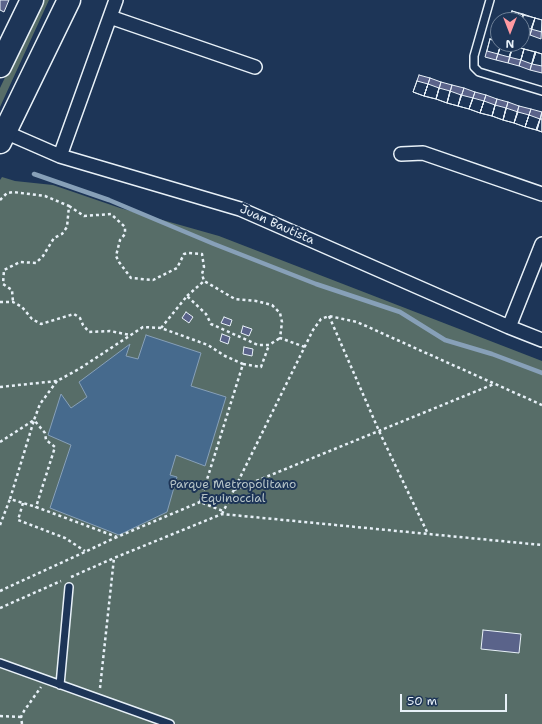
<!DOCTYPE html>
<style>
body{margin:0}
#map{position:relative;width:542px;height:724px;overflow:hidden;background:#1d3557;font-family:"Shantell Sans",sans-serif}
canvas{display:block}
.north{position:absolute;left:490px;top:12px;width:40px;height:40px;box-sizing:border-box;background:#1d3557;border:1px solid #6e8097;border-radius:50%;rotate:180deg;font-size:11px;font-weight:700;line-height:16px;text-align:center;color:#e8f1f8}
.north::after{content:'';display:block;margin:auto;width:14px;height:18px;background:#ff9aa2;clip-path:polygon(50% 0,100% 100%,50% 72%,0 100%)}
.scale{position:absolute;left:400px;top:694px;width:107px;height:18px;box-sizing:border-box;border:2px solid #e8f1f8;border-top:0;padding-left:5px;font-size:12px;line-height:14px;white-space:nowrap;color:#e8f1f8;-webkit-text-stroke:3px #1d3557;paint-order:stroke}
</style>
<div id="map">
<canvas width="542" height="724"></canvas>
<div class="north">N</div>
<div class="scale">50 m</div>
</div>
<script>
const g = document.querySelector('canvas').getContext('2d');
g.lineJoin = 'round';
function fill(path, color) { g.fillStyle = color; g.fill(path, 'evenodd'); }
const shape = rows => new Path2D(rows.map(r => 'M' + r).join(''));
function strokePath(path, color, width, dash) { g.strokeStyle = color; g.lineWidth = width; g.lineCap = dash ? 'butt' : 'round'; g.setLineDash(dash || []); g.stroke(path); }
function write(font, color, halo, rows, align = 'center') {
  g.font = font + ' "Shantell Sans",sans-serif'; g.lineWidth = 4; g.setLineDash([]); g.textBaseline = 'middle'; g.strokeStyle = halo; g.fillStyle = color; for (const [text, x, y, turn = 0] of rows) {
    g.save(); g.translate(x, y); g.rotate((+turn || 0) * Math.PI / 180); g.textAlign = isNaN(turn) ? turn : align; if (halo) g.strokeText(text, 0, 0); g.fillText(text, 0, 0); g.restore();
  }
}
fill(shape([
 [42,0,49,0,0,107,0,88],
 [2,177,15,181,53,185,120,208,219,236,542,361,542,724,0,724,0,180]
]), '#576d68');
const water = shape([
 [146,335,201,353,191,386,226,397,205,466,176,455,170,475,177,477,167,512,119,535,50,508,71,445,48,435,61,394,71,408,87,397,79,382,130,344,126,356,138,359,146,335]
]);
fill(water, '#466a8d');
strokePath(water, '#87a0b8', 1);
strokePath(shape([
 [34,174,109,200,214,244,316,284,400,312,445,340,492,354,542,373]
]), '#87a0b8', 4.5);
const building = shape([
 [0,0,9,0,4,12,0,10,0,0],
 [512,11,523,14,522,20,509,20,512,11],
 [512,11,523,15,522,20,509,20,512,11],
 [523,14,535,18,530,35,522,33,523,14],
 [523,15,535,18,531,29,522,27,523,15],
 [535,18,542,20,542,32,531,29,535,18],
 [535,18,542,20,541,39,530,35,535,18],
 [490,39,501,44,498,54,487,51,490,39],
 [490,39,501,44,496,60,485,57,490,39],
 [501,44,513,46,509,57,498,54,501,44],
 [501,44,513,46,508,63,496,60,501,44],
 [513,46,524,49,521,60,509,57,513,46],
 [513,46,524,49,519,66,508,63,513,46],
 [524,49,536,52,532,64,521,60,524,49],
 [524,49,535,52,530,70,519,66,524,49],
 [535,52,542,54,542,73,530,70,535,52],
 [536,52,542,54,542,66,532,64,536,52],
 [419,75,430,78,424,96,413,92,419,75],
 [430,78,441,82,436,99,424,96,430,78],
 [417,81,428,84,424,96,413,92,417,81],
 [441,82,452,85,447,103,436,99,441,82],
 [428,84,439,88,436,99,424,96,428,84],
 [452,85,464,88,458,106,447,103,452,85],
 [439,88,450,91,447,103,436,99,439,88],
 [464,88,475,92,469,109,458,106,464,88],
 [450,91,461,95,458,106,447,103,450,91],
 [475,92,486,95,480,113,469,109,475,92],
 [461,95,473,98,469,109,458,106,461,95],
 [486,95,497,99,492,116,480,113,486,95],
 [473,98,484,101,480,113,469,109,473,98],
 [497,99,508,102,503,120,492,116,497,99],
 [484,101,495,105,492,116,480,113,484,101],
 [508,102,519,106,514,123,503,120,508,102],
 [495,105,506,108,503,120,492,116,495,105],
 [519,106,531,109,525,127,514,123,519,106],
 [506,108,518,112,514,123,503,120,506,108],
 [531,109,542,112,537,130,525,127,531,109],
 [518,112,529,115,525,127,514,123,518,112],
 [542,112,542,132,537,130,542,112],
 [529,115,540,119,536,130,525,127,529,115],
 [540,119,542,119,542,132,536,130,540,119],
 [186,312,193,317,189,323,182,318,186,312],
 [224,317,232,320,230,326,221,323,224,317],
 [243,326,252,329,249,336,241,333,243,326],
 [222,334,230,337,228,344,220,341,222,334],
 [244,347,253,349,252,356,243,354,244,347],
 [483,630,521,634,519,653,481,649,483,630]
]);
fill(building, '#5a638a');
strokePath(building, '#e8f1f8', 1);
const lane = shape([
 [490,0,474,56,474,67,479,72,542,91],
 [0,663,170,724],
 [60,685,69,587]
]);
const street = shape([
 [110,17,255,67],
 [5,132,60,156,240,209,509,327,542,340],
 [401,154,423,153,542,194],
 [60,156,116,0],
 [509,327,542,244]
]);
const highway = shape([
 [0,66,32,0],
 [0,142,69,0]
]);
strokePath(lane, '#e8f1f8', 10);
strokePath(street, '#e8f1f8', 16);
strokePath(highway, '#e8f1f8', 25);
strokePath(shape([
 [0,200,7,193,13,192,45,196,69,206,67,227,62,234,54,238,43,256,36,263,20,262,4,270,3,284,12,290,13,302],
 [69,206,84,216,111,214,125,227,125,234,120,240,116,256,119,262,131,278,153,280,177,268,184,254,188,253,202,254,204,267,202,274,204,281,235,299,256,301,272,305,280,313,282,322,280,338,305,347],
 [187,296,204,281],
 [0,302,13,302,22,307,32,319,41,324,74,314,80,318,83,325,89,332,110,331,130,335],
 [329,316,379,431,428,534],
 [161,328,187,296,206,314,211,324,258,345,269,345,280,338],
 [243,364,261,367,269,345],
 [57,381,40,404,34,420,45,433,46,440,55,447,36,507,117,537,200,502],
 [0,387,57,381,79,369,143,327,161,328,208,345,225,356,243,364,200,502,223,511],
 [0,442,34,420,10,499,36,507],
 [234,490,494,384],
 [23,503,18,520,65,538,85,551],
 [222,514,313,330,321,319,329,316,357,322,542,405],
 [0,525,10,499],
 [71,577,114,558],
 [0,591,117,537],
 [0,608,61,581],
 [100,688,114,558,222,514,542,545],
 [0,716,21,717],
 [22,724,21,717,24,711,41,687]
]), '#e8f1f8', 2.5, [3, 3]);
strokePath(lane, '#1d3557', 7);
strokePath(street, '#1d3557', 13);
strokePath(highway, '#1d3557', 22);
write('12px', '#e8f1f8', '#1d3557', [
 ["Juan Bautista",277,225,24]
]);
write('12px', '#b5c3c6', '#1d3557', [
 ["Parque Metropolitano",233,485],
 ["Equinoccial",233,499]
]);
</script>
